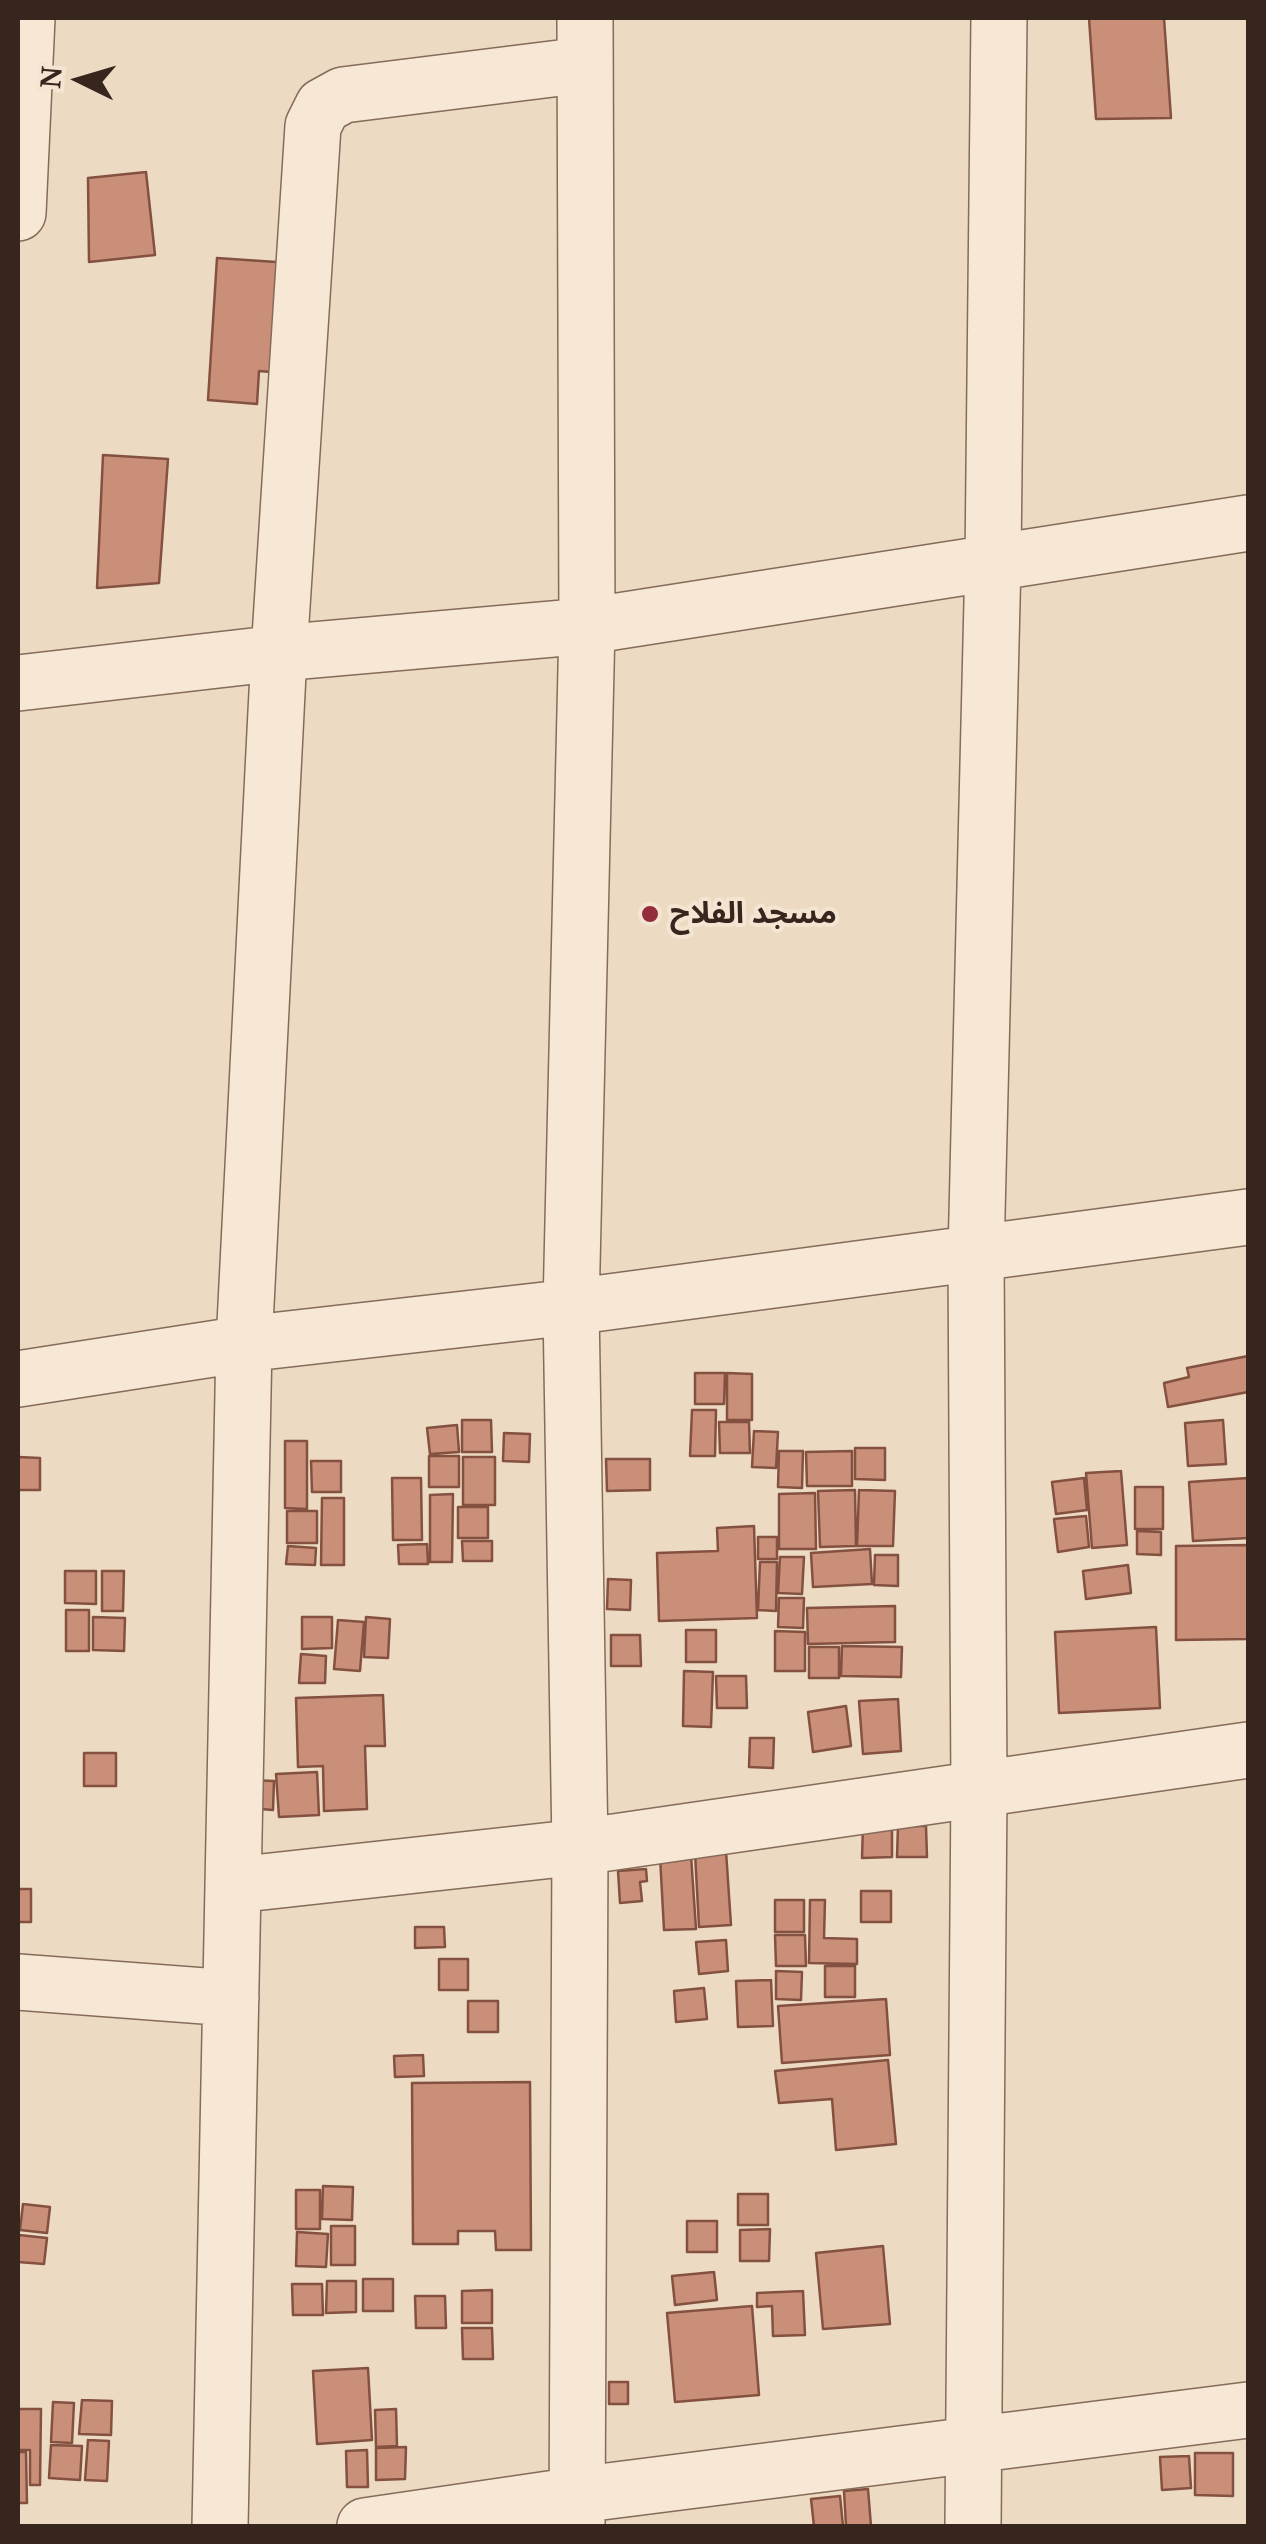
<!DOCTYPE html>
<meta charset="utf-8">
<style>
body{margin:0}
#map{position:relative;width:1266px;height:2544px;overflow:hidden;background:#ecdac2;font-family:"Noto Serif",serif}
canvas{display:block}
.frame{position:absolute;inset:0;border:20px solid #36261e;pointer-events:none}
.north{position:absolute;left:30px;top:30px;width:100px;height:100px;-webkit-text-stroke:8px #f4e5d2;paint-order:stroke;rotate:275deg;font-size:28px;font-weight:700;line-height:40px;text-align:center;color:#36261e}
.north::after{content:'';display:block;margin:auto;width:35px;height:45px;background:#36261e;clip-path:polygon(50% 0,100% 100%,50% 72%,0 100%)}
</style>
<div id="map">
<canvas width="1266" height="2544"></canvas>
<div class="frame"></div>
<div class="north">N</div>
</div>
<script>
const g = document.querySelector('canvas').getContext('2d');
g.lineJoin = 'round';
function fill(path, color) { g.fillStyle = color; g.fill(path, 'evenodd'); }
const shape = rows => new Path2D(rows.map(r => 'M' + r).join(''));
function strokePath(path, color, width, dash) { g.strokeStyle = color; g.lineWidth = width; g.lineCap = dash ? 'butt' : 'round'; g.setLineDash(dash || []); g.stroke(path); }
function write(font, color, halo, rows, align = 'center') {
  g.font = font + ' "Noto Serif","Noto Sans Arabic",serif'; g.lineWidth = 8; g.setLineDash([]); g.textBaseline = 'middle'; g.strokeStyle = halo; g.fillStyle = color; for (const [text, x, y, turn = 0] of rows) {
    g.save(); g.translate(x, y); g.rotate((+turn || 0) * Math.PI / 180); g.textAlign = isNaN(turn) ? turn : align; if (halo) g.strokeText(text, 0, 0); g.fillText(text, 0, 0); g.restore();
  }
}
const building = shape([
 [1089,18,1164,18,1171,118,1096,119,1089,18],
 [146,172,155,255,89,262,88,178,146,172],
 [217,258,291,263,284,373,259,371,257,404,208,400,217,258],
 [103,455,168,459,159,583,97,588,103,455],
 [1248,1356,1248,1392,1168,1407,1164,1383,1189,1377,1187,1368,1248,1356],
 [695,1373,725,1373,724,1404,695,1404,695,1373],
 [727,1373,752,1374,752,1420,727,1420,727,1373],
 [692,1410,716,1410,715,1456,690,1456,692,1410],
 [462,1420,491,1420,492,1452,462,1452,462,1420],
 [1223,1420,1226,1464,1188,1466,1185,1423,1223,1420],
 [719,1422,749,1422,750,1453,720,1453,719,1422],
 [457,1425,459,1452,430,1454,427,1428,457,1425],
 [754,1431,778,1432,776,1468,752,1467,754,1431],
 [504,1433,530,1434,529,1462,503,1461,504,1433],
 [285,1441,307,1441,307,1509,285,1508,285,1441],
 [855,1448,885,1448,885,1480,855,1479,855,1448],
 [779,1451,803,1451,802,1488,778,1487,779,1451],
 [852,1451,852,1486,807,1486,806,1452,852,1451],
 [429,1456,459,1456,459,1487,429,1487,429,1456],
 [18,1457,40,1458,40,1490,18,1490,18,1457],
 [463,1457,495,1457,495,1505,463,1505,463,1457],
 [606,1459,650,1459,650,1490,607,1491,606,1459],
 [311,1461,341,1461,341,1492,312,1492,311,1461],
 [1121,1471,1127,1545,1092,1548,1086,1473,1121,1471],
 [392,1478,421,1478,422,1540,393,1540,392,1478],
 [1084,1478,1087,1510,1056,1514,1052,1482,1084,1478],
 [1248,1478,1248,1538,1193,1541,1189,1482,1248,1478],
 [1135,1487,1163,1487,1163,1529,1135,1529,1135,1487],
 [855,1490,856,1546,820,1547,818,1491,855,1490],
 [859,1490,895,1491,893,1546,857,1546,859,1490],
 [815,1493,816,1549,779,1549,779,1494,815,1493],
 [453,1494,452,1562,430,1562,430,1495,453,1494],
 [322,1498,344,1498,344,1565,321,1565,322,1498],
 [458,1507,488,1507,488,1538,458,1538,458,1507],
 [287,1511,317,1511,317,1543,287,1543,287,1511],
 [1086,1516,1089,1547,1058,1552,1054,1519,1086,1516],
 [754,1526,757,1618,659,1621,657,1553,718,1551,717,1528,754,1526],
 [1137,1531,1161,1532,1161,1555,1137,1554,1137,1531],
 [758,1537,777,1537,777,1559,758,1559,758,1537],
 [462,1541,492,1541,492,1561,463,1561,462,1541],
 [427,1544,428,1564,399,1564,398,1545,427,1544],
 [1248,1545,1248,1639,1176,1640,1176,1546,1248,1545],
 [288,1546,316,1548,315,1565,286,1564,288,1546],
 [870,1549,872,1584,813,1587,811,1553,870,1549],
 [875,1555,898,1555,898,1586,874,1585,875,1555],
 [780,1557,804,1557,802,1594,778,1593,780,1557],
 [760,1562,777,1562,776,1611,758,1610,760,1562],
 [1128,1565,1131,1593,1086,1599,1083,1571,1128,1565],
 [65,1571,96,1571,96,1604,65,1603,65,1571],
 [102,1571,124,1571,123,1611,102,1611,102,1571],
 [608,1579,631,1580,630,1610,607,1609,608,1579],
 [779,1598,804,1598,803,1628,778,1627,779,1598],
 [895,1606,895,1642,808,1644,807,1608,895,1606],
 [66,1610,89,1610,89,1651,66,1651,66,1610],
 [93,1617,125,1618,124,1651,93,1650,93,1617],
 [302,1617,332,1617,332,1648,302,1649,302,1617],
 [366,1617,390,1619,388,1658,364,1657,366,1617],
 [338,1620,364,1622,360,1671,334,1669,338,1620],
 [1156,1627,1160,1708,1059,1713,1055,1632,1156,1627],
 [686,1630,716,1630,716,1662,686,1662,686,1630],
 [775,1631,805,1632,805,1671,775,1671,775,1631],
 [611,1635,640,1635,641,1666,611,1666,611,1635],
 [842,1646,902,1647,901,1677,841,1676,842,1646],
 [809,1647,839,1647,839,1678,809,1678,809,1647],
 [301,1654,326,1656,325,1683,299,1683,301,1654],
 [684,1671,713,1672,711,1727,683,1726,684,1671],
 [716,1676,746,1676,747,1708,717,1708,716,1676],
 [383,1695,385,1746,365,1746,367,1809,324,1811,323,1766,298,1767,296,1698,383,1695],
 [898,1699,901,1751,863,1754,859,1701,898,1699],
 [846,1706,851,1746,813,1752,808,1712,846,1706],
 [750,1738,774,1738,773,1768,749,1767,750,1738],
 [84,1753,116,1753,116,1786,84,1786,84,1753],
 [317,1772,319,1815,279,1817,276,1774,317,1772],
 [249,1780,274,1781,273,1810,248,1808,249,1780],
 [863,1825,892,1826,892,1857,862,1858,863,1825],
 [898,1826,926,1826,927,1857,897,1857,898,1826],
 [726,1851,731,1925,699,1927,695,1853,726,1851],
 [691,1855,696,1929,664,1930,660,1856,691,1855],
 [646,1869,647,1881,640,1882,642,1901,620,1903,618,1871,646,1869],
 [18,1889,31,1889,31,1922,18,1922,18,1889],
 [861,1891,891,1891,891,1922,861,1922,861,1891],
 [775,1900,804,1900,804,1932,775,1932,775,1900],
 [810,1900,825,1900,824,1938,857,1939,857,1964,809,1963,810,1900],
 [415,1927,444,1927,445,1947,415,1948,415,1927],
 [775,1935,805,1935,806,1966,776,1966,775,1935],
 [726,1940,728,1971,699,1974,696,1942,726,1940],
 [439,1959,468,1959,468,1990,439,1990,439,1959],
 [825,1966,855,1966,855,1997,825,1997,825,1966],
 [776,1971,802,1972,801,2000,776,1999,776,1971],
 [771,1980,773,2026,738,2027,736,1981,771,1980],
 [704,1988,707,2019,676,2022,674,1991,704,1988],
 [886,1999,890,2055,782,2063,778,2006,886,1999],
 [468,2001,498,2001,498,2032,468,2032,468,2001],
 [423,2055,424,2076,395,2077,394,2056,423,2055],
 [888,2060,896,2144,836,2150,832,2099,779,2103,775,2071,888,2060],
 [530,2082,531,2250,496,2250,495,2231,458,2231,458,2244,413,2244,412,2083,530,2082],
 [323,2186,353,2187,352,2220,322,2219,323,2186],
 [296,2190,320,2190,320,2229,296,2229,296,2190],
 [738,2194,768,2194,768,2225,738,2225,738,2194],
 [23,2204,50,2207,47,2233,20,2230,23,2204],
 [687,2221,717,2221,717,2252,687,2252,687,2221],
 [331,2226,355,2226,355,2265,331,2265,331,2226],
 [770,2229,769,2261,740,2261,740,2230,770,2229],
 [297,2232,328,2234,326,2267,296,2266,297,2232],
 [19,2235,47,2238,44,2264,18,2262,19,2235],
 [883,2246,890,2324,823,2329,816,2253,883,2246],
 [714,2272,717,2300,675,2305,672,2276,714,2272],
 [363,2279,393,2279,393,2311,363,2311,363,2279],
 [327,2281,356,2281,356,2312,326,2313,327,2281],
 [292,2284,322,2284,323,2315,293,2315,292,2284],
 [492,2290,492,2323,462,2323,462,2291,492,2290],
 [803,2291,805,2335,773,2336,772,2306,757,2307,757,2293,803,2291],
 [415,2296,445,2296,446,2328,416,2328,415,2296],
 [752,2306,759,2395,675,2402,667,2313,752,2306],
 [462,2328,492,2328,493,2359,463,2359,462,2328],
 [368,2368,372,2440,317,2444,313,2371,368,2368],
 [609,2382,628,2382,628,2404,609,2404,609,2382],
 [82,2400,112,2401,111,2435,79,2434,82,2400],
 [53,2402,74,2403,72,2443,51,2442,53,2402],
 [18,2409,41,2409,40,2485,30,2485,30,2450,18,2450,18,2409],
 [396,2409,397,2446,376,2447,375,2410,396,2409],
 [88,2440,109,2441,107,2481,85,2480,88,2440],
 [51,2445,82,2446,80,2480,49,2478,51,2445],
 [406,2447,405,2479,376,2480,376,2448,406,2447],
 [367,2450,368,2487,347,2487,346,2451,367,2450],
 [18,2452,26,2452,27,2503,18,2503,18,2452],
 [1195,2453,1233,2453,1233,2496,1195,2495,1195,2453],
 [1189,2456,1191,2488,1162,2490,1160,2457,1189,2456],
 [868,2489,871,2526,846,2526,844,2491,868,2489],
 [840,2496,843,2526,814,2526,811,2499,840,2496]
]);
fill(building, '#c98f79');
strokePath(building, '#845141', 2.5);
const minor = shape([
 [18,213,27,18],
 [18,683,279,653,587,626,1248,523],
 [18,1379,244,1344,571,1307,1248,1217],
 [235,1885,580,1847,1248,1750],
 [18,1982,231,1998],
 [220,2526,244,1344,279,653,313,126,323,106,343,95,584,65],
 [365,2526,577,2495,1248,2410],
 [577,2526,580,1847,571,1307,587,626,585,18],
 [973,2526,979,1790,976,1255,993,561,999,18]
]);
strokePath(minor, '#866b5a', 58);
strokePath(minor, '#f7e8d5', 55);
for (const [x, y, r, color] of [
 [650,914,10,"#932c3c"]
]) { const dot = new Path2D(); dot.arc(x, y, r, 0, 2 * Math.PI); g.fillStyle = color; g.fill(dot); strokePath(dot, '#f4e5d2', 4); }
write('bold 30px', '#36261e', '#f4e5d2', [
 ["مسجد الفلاح",670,914]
], 'left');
</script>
